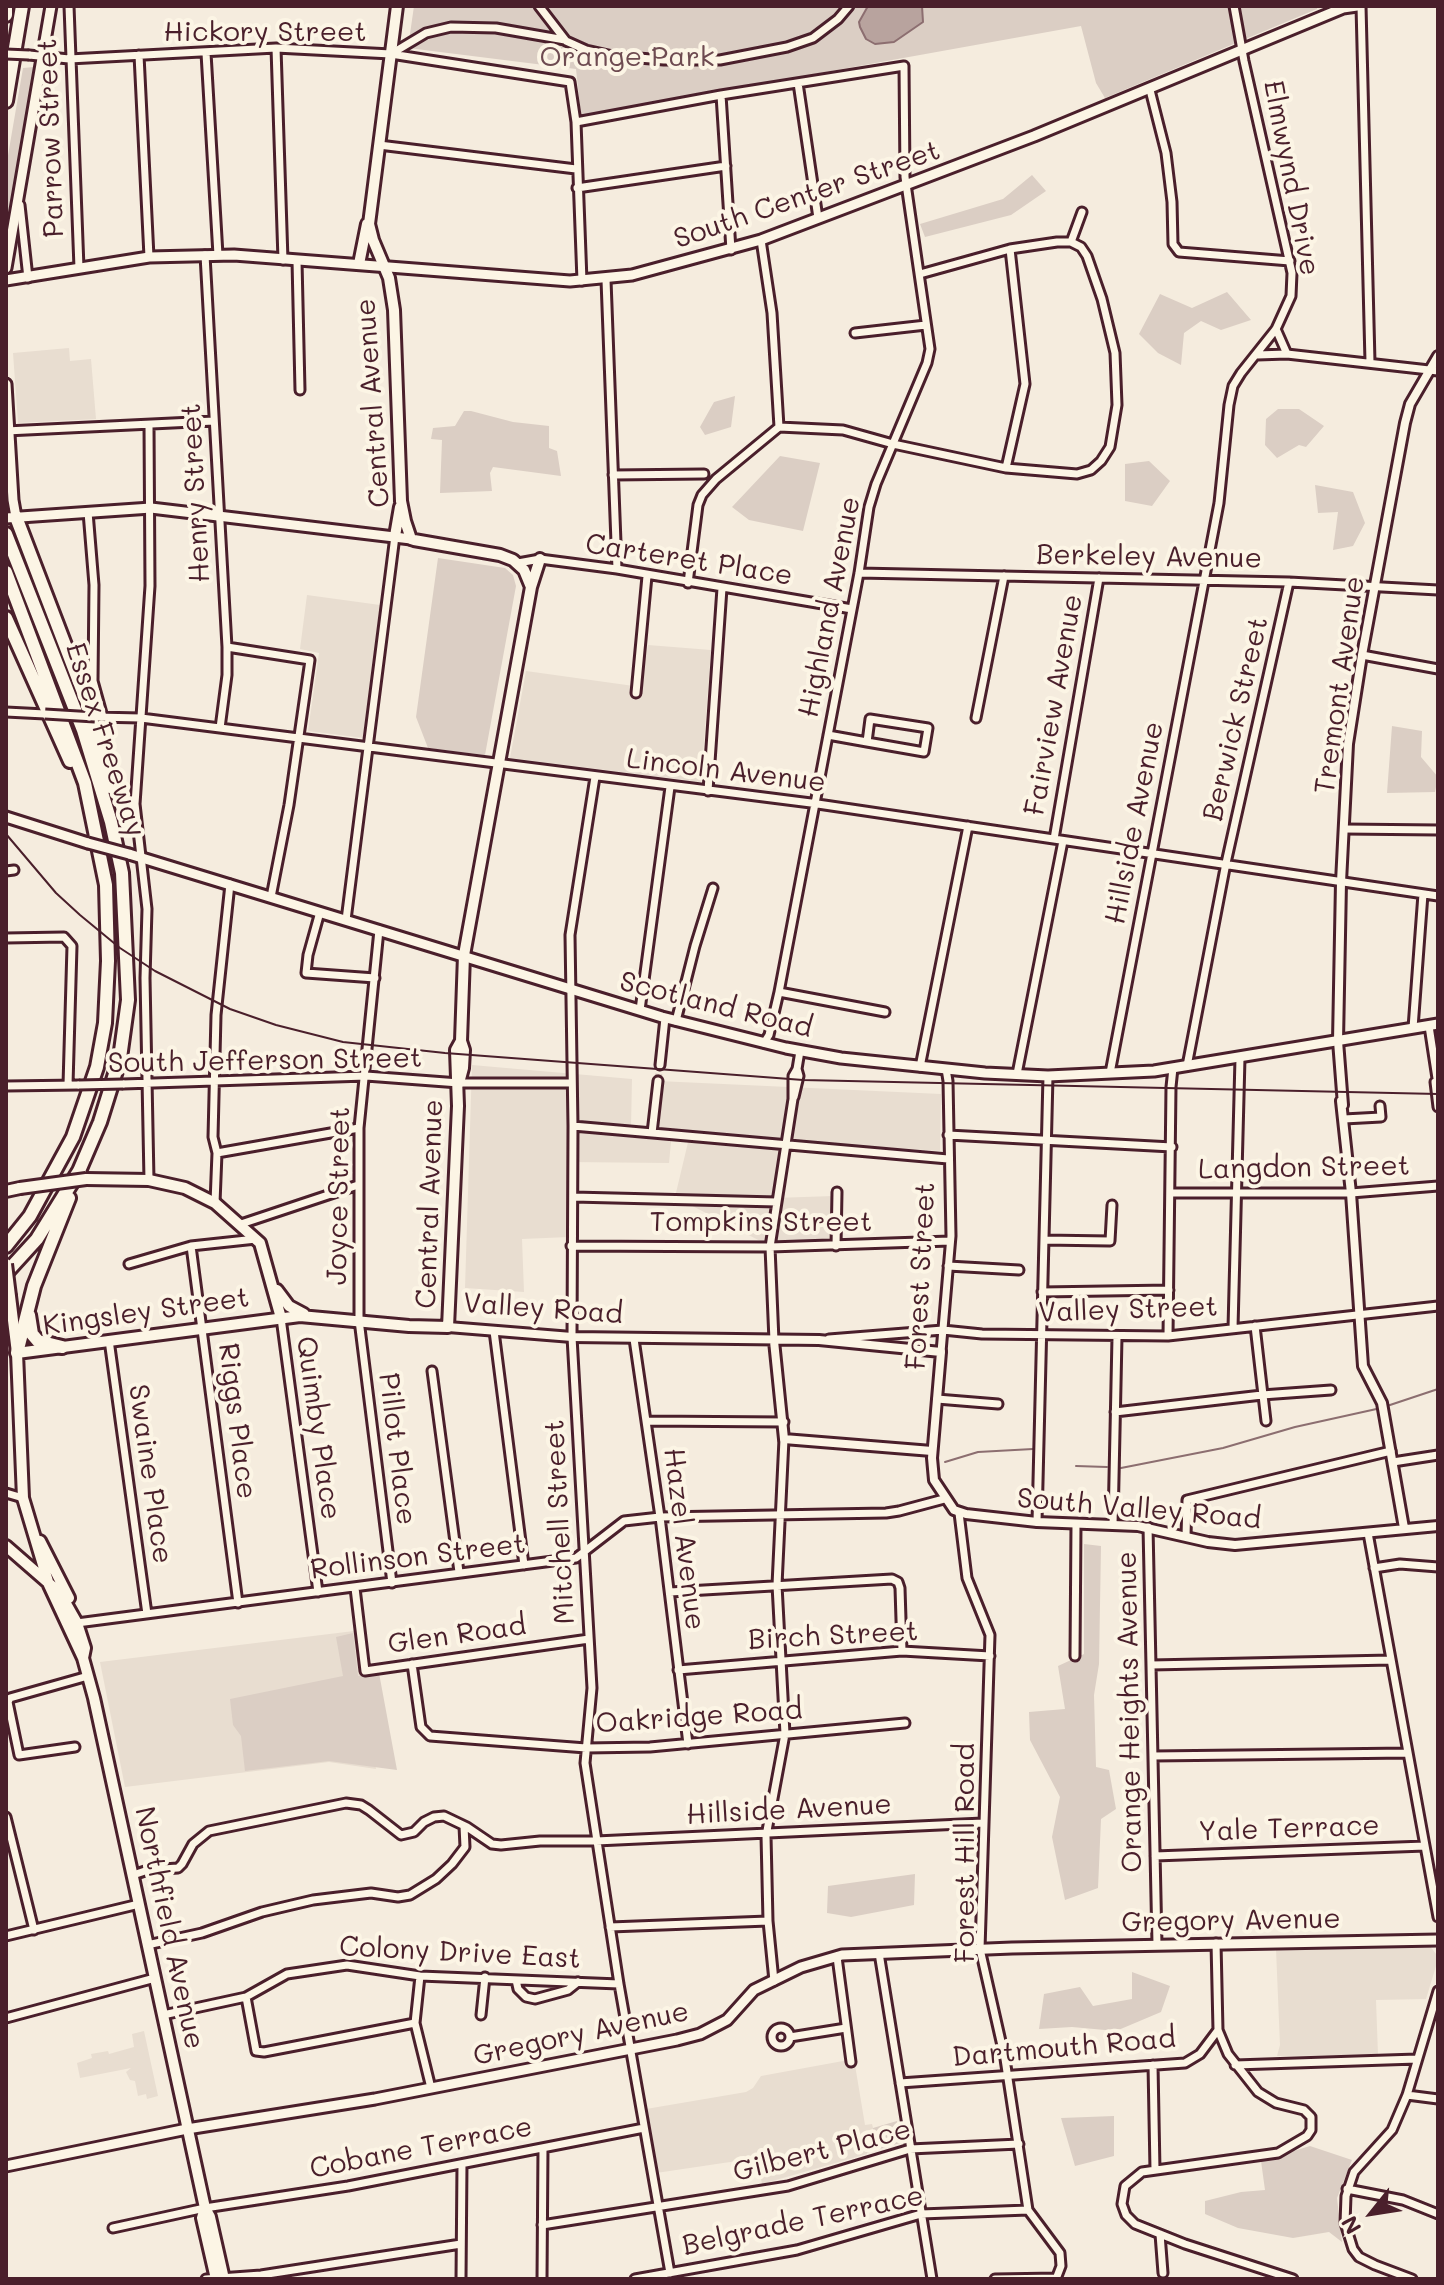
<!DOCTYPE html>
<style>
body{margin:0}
#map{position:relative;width:1444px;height:2285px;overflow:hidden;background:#f5ecde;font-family:Mali,sans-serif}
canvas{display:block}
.frame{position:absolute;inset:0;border:8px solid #4a1f2b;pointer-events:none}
.north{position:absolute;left:1332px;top:2173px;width:80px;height:80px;-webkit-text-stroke:6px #fcf5e5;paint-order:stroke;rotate:240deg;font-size:22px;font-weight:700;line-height:32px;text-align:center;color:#4a1f2b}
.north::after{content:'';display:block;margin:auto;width:28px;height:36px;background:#4a1f2b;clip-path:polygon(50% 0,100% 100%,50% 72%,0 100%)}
</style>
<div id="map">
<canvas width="1444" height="2285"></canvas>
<div class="frame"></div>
<div class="north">N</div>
</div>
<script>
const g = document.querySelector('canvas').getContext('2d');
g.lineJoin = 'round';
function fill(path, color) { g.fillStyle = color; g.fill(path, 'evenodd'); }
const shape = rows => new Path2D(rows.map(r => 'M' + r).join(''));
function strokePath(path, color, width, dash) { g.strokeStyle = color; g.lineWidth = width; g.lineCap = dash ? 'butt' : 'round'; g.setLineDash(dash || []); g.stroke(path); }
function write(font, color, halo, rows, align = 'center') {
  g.font = font + ' Mali,sans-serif'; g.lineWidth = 8; g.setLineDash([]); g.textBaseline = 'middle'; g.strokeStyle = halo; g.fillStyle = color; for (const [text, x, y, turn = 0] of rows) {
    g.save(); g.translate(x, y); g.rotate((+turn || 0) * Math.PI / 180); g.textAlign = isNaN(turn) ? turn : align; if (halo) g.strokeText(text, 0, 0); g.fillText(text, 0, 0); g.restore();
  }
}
fill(shape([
 [69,348,70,361,91,359,96,419,18,423,13,353],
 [307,595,380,605,363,738,308,731,319,653,300,649],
 [648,645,711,650,701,782,510,758,526,671,641,687],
 [472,1065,632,1079,631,1127,653,1128,658,1081,941,1094,940,1151,785,1141,775,1198,833,1196,834,1242,766,1244,675,1197,690,1134,672,1132,669,1163,568,1162,569,1237,522,1239,524,1292,465,1288],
 [354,1631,376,1769,329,1762,125,1787,100,1662],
 [1430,1946,1436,1954,1436,1966,1426,1999,1376,2000,1378,2055,1277,2056,1280,2045,1276,1949],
 [144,2031,158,2096,147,2099,146,2094,138,2096,135,2081,130,2080,126,2072,131,2068,80,2078,77,2063,92,2058,91,2054,108,2051,109,2054,134,2047,132,2034],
 [854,2059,865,2125,872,2124,873,2128,874,2135,863,2137,867,2154,762,2184,757,2158,656,2173,646,2109,746,2092,753,2088,761,2076]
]), '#e8ddd0');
fill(shape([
 [414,6,1317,6,1317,9,1105,98,1096,83,1081,26,581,116,576,69,408,48],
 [34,67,6,230,6,167,23,68],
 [1032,175,1046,191,1011,215,925,237,920,224,1003,199],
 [1227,292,1251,320,1221,330,1201,321,1184,333,1181,365,1158,353,1139,334,1160,294,1192,308],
 [735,396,731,427,705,435,700,427,714,402],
 [1278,409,1299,409,1324,426,1306,447,1299,445,1277,458,1265,445,1266,419],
 [464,411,471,411,513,422,549,426,549,448,557,451,561,476,493,467,490,473,492,491,440,493,442,440,431,439,433,428,455,426],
 [780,456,820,463,803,531,749,520,732,507],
 [1149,461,1170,481,1152,506,1125,501,1125,464],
 [1315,485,1353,492,1365,523,1353,546,1333,550,1338,512,1318,513],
 [438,558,505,568,513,575,516,586,485,755,428,748,416,717],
 [1392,726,1422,731,1421,757,1438,777,1435,792,1387,793],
 [1084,1544,1101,1546,1099,1664,1094,1695,1096,1767,1109,1770,1116,1809,1101,1819,1098,1888,1065,1900,1052,1837,1060,1797,1030,1740,1029,1712,1065,1709,1058,1666,1084,1654],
 [353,1633,358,1676,379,1673,397,1770,329,1761,245,1771,241,1736,233,1725,230,1699,343,1676,336,1637],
 [915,1874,914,1905,851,1917,827,1913,828,1886],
 [1132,1972,1170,1986,1161,2012,1116,2031,1072,2027,1039,2029,1044,1994,1080,1987,1093,2006,1132,1999],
 [1114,2116,1114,2156,1075,2166,1061,2118],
 [897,2121,900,2143,866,2153,863,2136,873,2135,873,2128],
 [1310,2146,1352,2160,1337,2198,1342,2242,1329,2232,1293,2238,1238,2228,1205,2214,1205,2201,1241,2192,1265,2190,1261,2161]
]), '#dbcec4');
const water = shape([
 [868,6,922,6,923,22,894,42,875,44,866,39,860,27,859,22,868,6]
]);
fill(water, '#b8a39e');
strokePath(water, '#8c6e70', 2);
strokePath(shape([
 [1387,1406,1438,1389],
 [945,1462,978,1452,1033,1449],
 [1076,1466,1107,1467],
 [1121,1468,1223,1448,1295,1427,1381,1408]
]), '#8c6e70', 2);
strokePath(shape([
 [658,1081,660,1065]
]), '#d3c3ba', 7, [7, 3.5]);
const minor = shape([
 [69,6,79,268],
 [539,6,566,41,586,50,613,56,664,60,720,60,787,47,813,38,838,19,849,6],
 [1361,6,1370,362],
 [276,48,283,260],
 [206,53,218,255],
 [391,54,426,33,451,27,496,28,565,40],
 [29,55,69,59,276,48,391,54,570,82,576,122,582,281],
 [139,55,149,257],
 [798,83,818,218],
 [1150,90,1166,153,1172,202,1173,244,1179,252,1290,261],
 [721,95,731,250],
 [576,122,721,95,904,66,905,177,930,349,927,363,876,484,869,507,859,573,779,992,769,1035,764,1043],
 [379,145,576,169],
 [577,188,726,166],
 [20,205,28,278],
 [761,240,772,313,779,427],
 [1071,242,1082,212],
 [205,255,227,647,227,675,220,728],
 [297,261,300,390],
 [606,280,617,569],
 [1276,329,1287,354],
 [855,333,926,325],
 [1257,355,1287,354,1438,371],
 [149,425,150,586,135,804,147,909,145,978,149,1180],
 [779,427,843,430,893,444,1006,468,1077,474,1091,470,1101,461,1110,447,1117,405,1115,353,1102,299,1087,256,1081,247,1071,242,1057,242,1010,249,920,274],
 [6,431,214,421],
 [1006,468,1025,384,1010,249],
 [613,475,704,474],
 [88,512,94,585,93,681,103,717],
 [518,563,540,559,617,569,852,609],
 [859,573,1289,582,1438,590],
 [688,583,698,505,702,495,716,479,779,427],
 [227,647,310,660,289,805,271,897],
 [1362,655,1438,669],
 [636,693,647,576],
 [6,712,45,714],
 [95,717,141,718,811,803,1438,896],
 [976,718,1004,576],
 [828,735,867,742,924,752,928,728,870,719,867,742],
 [595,777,570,935,573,1126,572,1337,592,1688,585,1763,619,1984,670,2273],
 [708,791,722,588],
 [1344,829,1438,830],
 [1054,839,1099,578],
 [6,871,14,870],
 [320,912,308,955,306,973,375,978],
 [346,920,395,536],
 [379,930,359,1128,359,1320,392,1583],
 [6,938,64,937,72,946,68,1085],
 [779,992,885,1012],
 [640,1010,670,787],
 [676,1021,695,946,713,888],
 [1429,1026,1438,1085],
 [1413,1028,1423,894],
 [660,1065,665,1018],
 [1187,1066,1226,863,1289,582],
 [920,1067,968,826],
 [1110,1073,1219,503,1229,405,1233,386,1241,373,1276,329,1291,296,1292,273,1244,61,1234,6],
 [1017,1074,1063,841],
 [1435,1082,1438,1107],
 [123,1084,366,1076,459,1083,572,1083],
 [6,1086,79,1085],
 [794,1097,799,1076,797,1069],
 [1344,1119,1381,1117,1380,1106],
 [573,1126,948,1159],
 [652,1133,658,1081],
 [948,1135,1172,1147],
 [217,1153,359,1128],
 [1171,1193,1351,1193,1438,1186],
 [573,1197,777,1202],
 [215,1203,217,1153,213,1137,216,1015,230,884],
 [241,1224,358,1185],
 [1044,1240,1110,1241,1112,1205],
 [191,1246,238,1603],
 [571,1246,770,1247,950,1241],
 [836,1246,837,1192],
 [129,1264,191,1246,256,1239],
 [948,1266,1019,1270],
 [1042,1292,1169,1290],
 [281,1318,318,1592],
 [1255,1326,1266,1421],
 [1233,1328,1240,1058],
 [494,1331,524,1565],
 [1168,1336,1171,1087,1173,1068],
 [634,1339,660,1517,688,1744],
 [829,1339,943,1330,982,1334,1168,1336,1438,1306],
 [109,1340,147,1614],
 [774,1341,770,1247,793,1099,793,1076,797,1069,800,1051],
 [941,1352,951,1236,948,1081,946,1069],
 [432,1371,459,1572],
 [937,1399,998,1404],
 [1115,1412,1262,1395,1331,1390],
 [647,1421,784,1422],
 [1393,1462,1438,1455],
 [6,1493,23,1498],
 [959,1513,967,1578,990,1635,980,1949,1005,2059,1028,2210,1060,2253,1061,2266,1056,2279],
 [1037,1522,1048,1076],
 [1113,1525,1117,1337],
 [1148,1527,1157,1944],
 [1368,1533,1438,1917],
 [1186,1536,1187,1500,1391,1451],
 [1374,1568,1400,1564,1438,1567],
 [355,1588,365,1671,589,1639],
 [670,1592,892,1579,898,1582,900,1588,902,1651],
 [77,1623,576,1558,624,1521,660,1517,886,1513,899,1511,944,1499],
 [1075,1656,1076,1524],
 [412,1664,421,1727,430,1736,586,1748,650,1747,905,1723],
 [1151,1665,1391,1660],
 [678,1670,902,1651,990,1656],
 [75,1747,19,1755,8,1702,10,1698,88,1676],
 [1153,1756,1408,1753],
 [6,1817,34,1930],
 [1155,1856,1425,1846],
 [133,1875,148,1870,178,1868,182,1864,193,1844,209,1831,346,1803,361,1805,369,1810,401,1835,414,1832,424,1822,434,1817,444,1816,467,1827,492,1844,501,1845,540,1841,596,1841,983,1823],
 [610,1927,768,1921],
 [6,1936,139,1904],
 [1216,1943,1218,2030,1228,2054,1258,2092,1276,2103,1304,2110,1311,2117,1311,2130,1307,2136,1278,2153,1142,2172,1125,2186,1122,2204,1126,2215,1135,2224,1185,2244,1293,2279],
 [147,1945,202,1933,262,1912,313,1900,371,1893,398,1897,410,1895,436,1879,452,1864,465,1847,464,1826],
 [879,1953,932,2279],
 [837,1957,851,2062],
 [420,1976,415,2023,431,2088],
 [516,1980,518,1989,526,1997,535,1999,568,1990,578,1982],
 [774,1981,768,1921,766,1836,785,1734,777,1585,784,1439],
 [246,1997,256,2051,264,2052,415,2023],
 [163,2015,246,1997,287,1974,347,1965,420,1976,619,1984],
 [481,2015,485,1977],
 [6,2018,155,1978],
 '772 2037a9 9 0 1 1 18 0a9 9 0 1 1-18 0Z',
 [790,2037,846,2028],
 [1153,2065,1155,2170],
 [1235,2065,1417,2059],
 [900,2083,1185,2063,1200,2054,1218,2030],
 [1407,2095,1438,2099],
 [1347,2189,1403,2200,1438,2214],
 [542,2225,788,2186,910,2149,1019,2144],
 [113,2228,205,2208,348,2186,644,2128],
 [1160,2234,1163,2273],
 [206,2279,261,2275,461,2244],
 [461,2279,462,2164],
 [542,2279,543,2148],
 [635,2279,797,2250,921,2214,1028,2210],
 [995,2279,1057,2278],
 [1412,2279,1375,2265,1359,2257,1353,2249,1345,2223,1346,2196,1354,2172,1392,2130,1407,2095,1438,1991]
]);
const tertiary = shape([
 [1341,1101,1351,1193,1363,1366,1382,1403,1404,1528],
 [1343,1105,1338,1041,1341,882,1348,744,1362,655,1405,423,1410,404,1438,356],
 [448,1327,572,1337,819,1340,941,1352,932,1458,934,1480,954,1510,966,1514,1037,1522,1138,1526,1208,1542,1235,1545,1438,1526],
 [774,1341,784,1439,932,1451]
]);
const secondary = shape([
 [6,268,51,6],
 [6,280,149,257,234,255,570,281,632,275,761,240,1034,136,1343,8,1357,6],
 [6,384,13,500,16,517],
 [6,518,151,508,411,539],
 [6,817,88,843],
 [129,854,662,1017,786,1048,841,1058,985,1073,1048,1076,1154,1071,1438,1024],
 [6,2166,187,2129,375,2099,677,2040,700,2034,727,2020,754,1990,801,1967,842,1955,1012,1948,1438,1940]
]);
const primary = shape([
 [397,6,369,224,373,240,389,278,394,310,401,501,405,521,411,539,414,540,500,555,513,560,524,570,531,587,464,955,461,1041,464,1050,463,1068,459,1083],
 [359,264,367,224],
 [395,536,400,507],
 [531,587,540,559],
 [86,1179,149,1180,185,1188,215,1203,260,1243,281,1318],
 [6,1191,20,1188],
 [277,1290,289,1306,304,1314],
 [10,1296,17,1353,23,1498,49,1585,83,1658,94,1698,205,2208,210,2217,224,2279],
 [17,1353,300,1316,409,1326,448,1327,458,1106,456,1050,461,1041],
 [40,1541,69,1598],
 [6,1546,60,1593,77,1623,85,1648,83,1658],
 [205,2208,202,2218,216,2279]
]);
const motorway = shape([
 [6,15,6,6],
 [6,101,22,6],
 [16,517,86,700,110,787],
 [6,534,83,730,111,822,122,873,128,1000,120,1058,100,1122,79,1171,37,1239,6,1273],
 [6,572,85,783,106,885,108,961,105,1023,97,1067,73,1137,30,1216,6,1246],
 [6,618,70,761],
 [29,1315,32,1334,38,1341,62,1347],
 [17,1353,34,1286,69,1198]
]);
strokePath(minor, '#4a1f2b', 13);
strokePath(tertiary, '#4a1f2b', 14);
strokePath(secondary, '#4a1f2b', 15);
strokePath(primary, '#4a1f2b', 16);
strokePath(motorway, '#4a1f2b', 18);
strokePath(minor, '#fcf5e5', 7);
strokePath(tertiary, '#fcf5e5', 8);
strokePath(secondary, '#fcf5e5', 9);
strokePath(primary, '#fcf5e5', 10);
strokePath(motorway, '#fcf5e5', 12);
strokePath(shape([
 [6,834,56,893,80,915,120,948,155,971,230,1009,276,1025,343,1042,445,1053,803,1080,1438,1094]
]), '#4a1f2b', 2);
const minorBridge = shape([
 [6,54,29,55],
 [45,714,95,717],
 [79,1085,123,1084]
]);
const secondaryBridge = shape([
 [88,843,129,854]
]);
const primaryBridge = shape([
 [20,1188,86,1179],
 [6,1264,10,1296]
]);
strokePath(minorBridge, '#4a1f2b', 13, []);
strokePath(secondaryBridge, '#4a1f2b', 15, []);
strokePath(primaryBridge, '#4a1f2b', 16, []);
strokePath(minorBridge, '#fcf5e5', 7);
strokePath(secondaryBridge, '#fcf5e5', 9);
strokePath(primaryBridge, '#fcf5e5', 10);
write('28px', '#4a1f2b', '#fcf5e5', [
 ["Hickory Street",265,32],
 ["Parrow Street",51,138,-92],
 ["Elmwynd Drive",1291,178,79],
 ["South Center Street",807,195,-19],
 ["Central Avenue",373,403,-94],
 ["Henry Street",196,493,-93],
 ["Berkeley Avenue",1149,557,1],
 ["Carteret Place",689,560,9],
 ["Highland Avenue",830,607,-79],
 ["Tremont Avenue",1340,685,-82],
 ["Fairview Avenue",1054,705,-80],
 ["Berwick Street",1236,719,-77],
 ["Essex Freeway",105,740,72],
 ["Lincoln Avenue",726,771,7],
 ["Hillside Avenue",1135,823,-79],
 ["Scotland Road",716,1005,14],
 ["South Jefferson Street",265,1061,-1],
 ["Langdon Street",1304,1168,-1],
 ["Joyce Street",339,1196,-89],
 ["Central Avenue",430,1204,-88],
 ["Tompkins Street",761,1222],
 ["Forest Street",921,1276,-87],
 ["Valley Road",543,1309,4],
 ["Valley Street",1128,1310,-2],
 ["Kingsley Street",146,1312,-8],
 ["Riggs Place",237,1421,83],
 ["Quimby Place",318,1428,82],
 ["Pillot Place",397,1449,83],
 ["Swaine Place",150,1474,82],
 ["South Valley Road",1139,1509,5],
 ["Mitchell Street",560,1522,-93],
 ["Hazel Avenue",684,1539,83],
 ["Rollinson Street",418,1557,-7],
 ["Glen Road",457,1635,-8],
 ["Birch Street",833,1636,-3],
 ["Orange Heights Avenue",1130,1712,-91],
 ["Oakridge Road",699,1717,-4],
 ["Hillside Avenue",789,1810,-3],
 ["Yale Terrace",1289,1829,-2],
 ["Forest Hill Road",965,1853,-90],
 ["Gregory Avenue",1231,1921,-1],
 ["Northfield Avenue",169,1928,78],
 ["Colony Drive East",460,1953,3],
 ["Gregory Avenue",581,2034,-12],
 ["Dartmouth Road",1064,2048,-5],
 ["Cobane Terrace",421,2148,-11],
 ["Gilbert Place",822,2151,-14],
 ["Belgrade Terrace",803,2221,-12]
]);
write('28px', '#6e4b51', '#fcf5e5', [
 ["Orange Park",627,57]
]);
</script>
